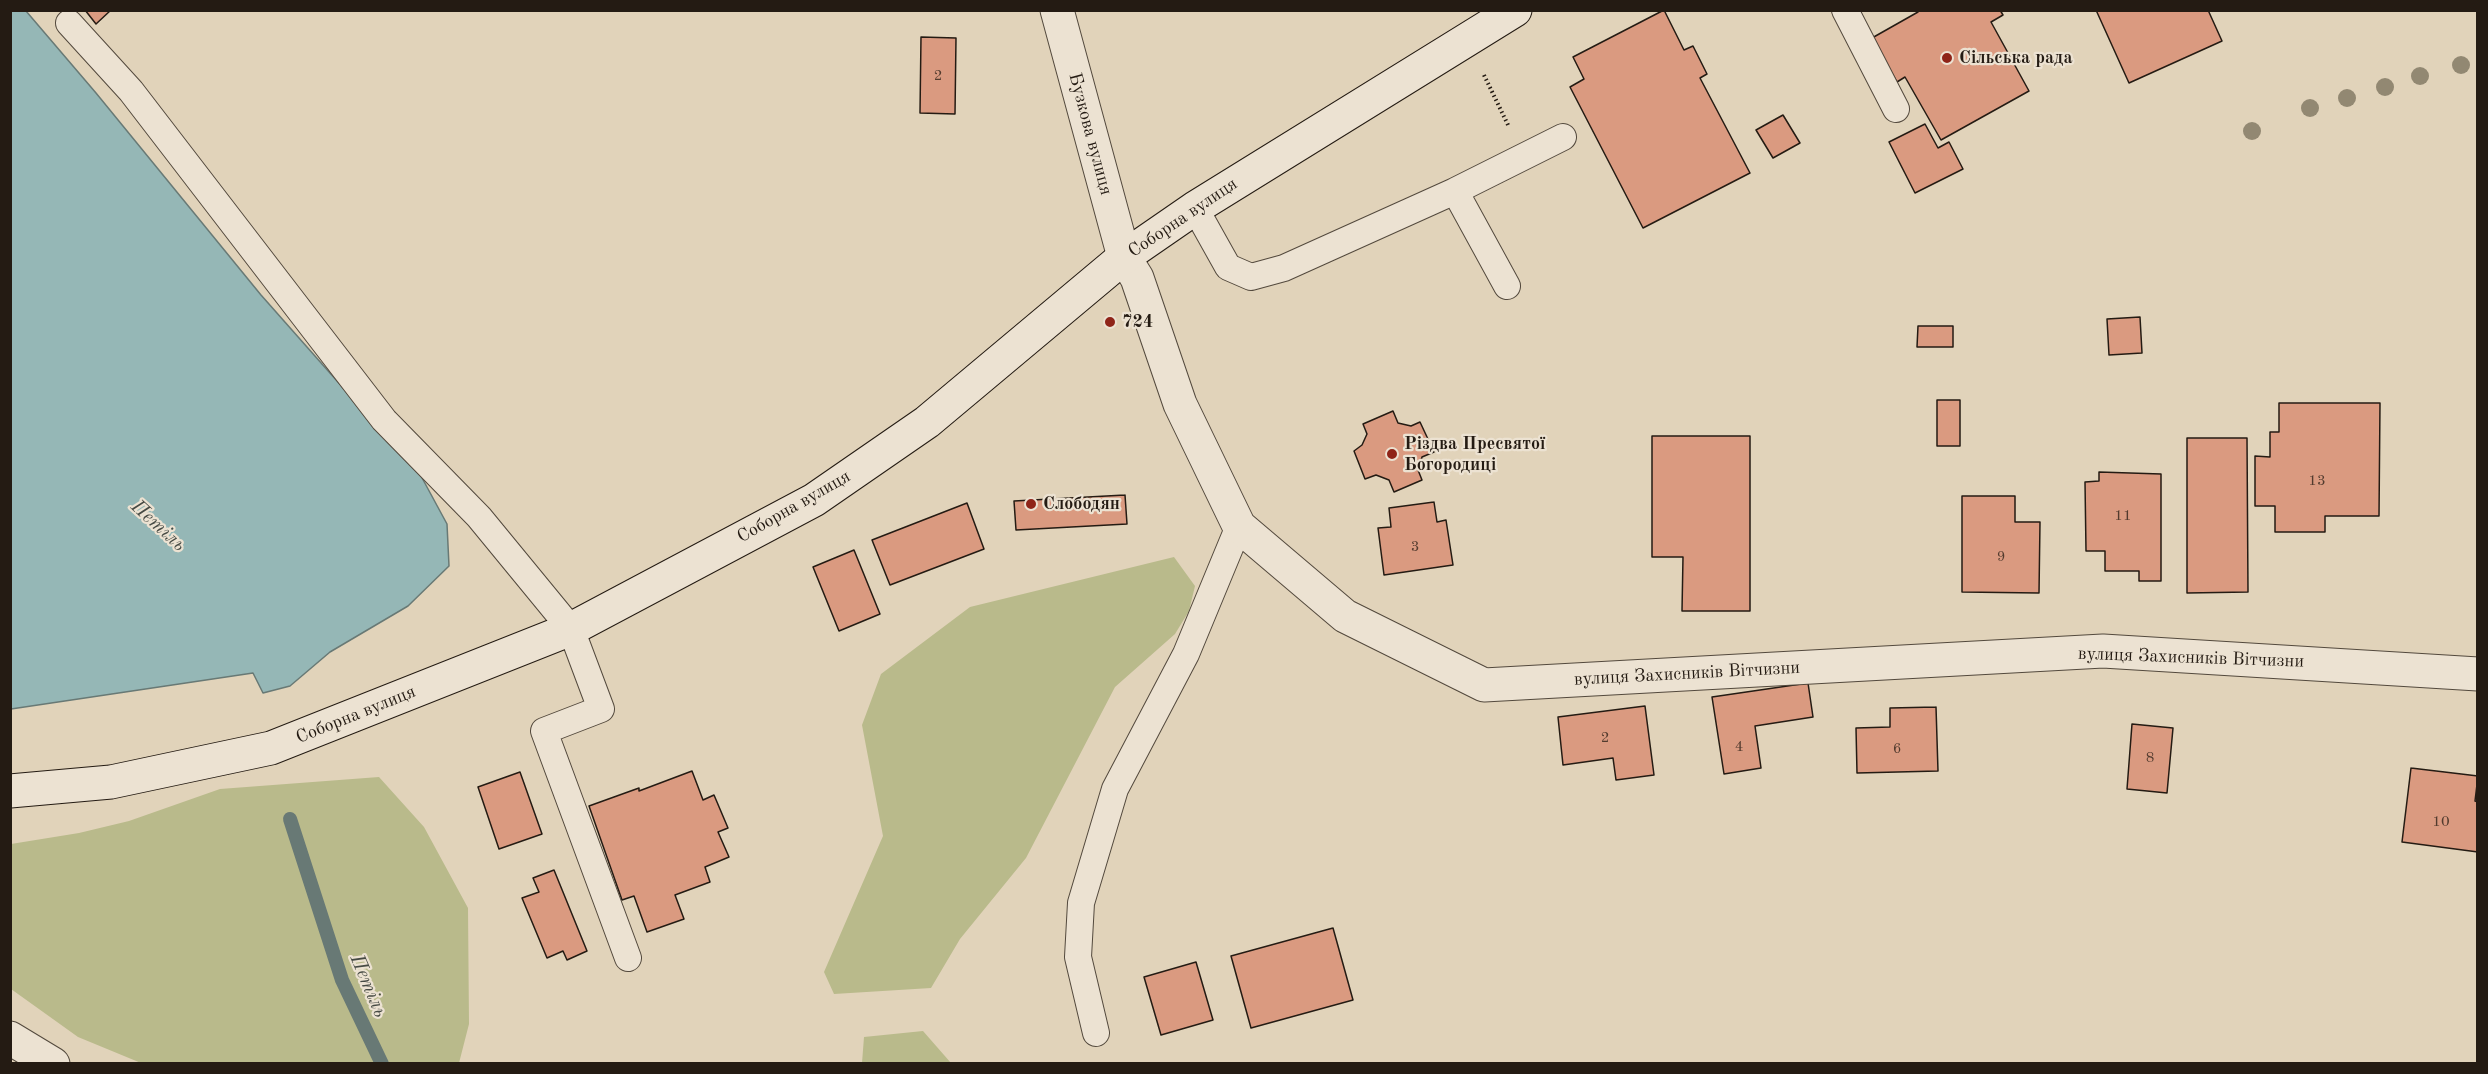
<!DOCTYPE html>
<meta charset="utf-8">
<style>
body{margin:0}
#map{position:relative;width:2488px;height:1074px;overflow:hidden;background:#e1d3ba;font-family:"Old Standard TT",serif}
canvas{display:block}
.frame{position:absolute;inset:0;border:12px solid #241b13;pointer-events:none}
</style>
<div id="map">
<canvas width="2488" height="1074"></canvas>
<div class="frame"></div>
</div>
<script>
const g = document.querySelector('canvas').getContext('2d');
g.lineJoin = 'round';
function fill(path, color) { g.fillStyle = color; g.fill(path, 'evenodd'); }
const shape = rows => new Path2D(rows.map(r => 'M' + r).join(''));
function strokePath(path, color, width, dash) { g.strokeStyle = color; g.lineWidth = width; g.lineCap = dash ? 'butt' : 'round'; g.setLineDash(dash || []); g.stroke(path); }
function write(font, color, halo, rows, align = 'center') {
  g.font = font + ' "Old Standard TT",serif'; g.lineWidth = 4.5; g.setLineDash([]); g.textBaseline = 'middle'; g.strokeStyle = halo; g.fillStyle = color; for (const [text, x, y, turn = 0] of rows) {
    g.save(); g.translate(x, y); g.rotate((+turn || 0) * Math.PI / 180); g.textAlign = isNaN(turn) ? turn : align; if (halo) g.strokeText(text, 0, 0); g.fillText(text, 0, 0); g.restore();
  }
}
fill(shape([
 [1174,557,1195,586,1189,611,1175,634,1115,687,1026,858,960,939,931,988,834,994,824,972,883,836,862,725,881,674,970,607],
 [379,777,424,827,468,908,469,1024,459,1063,141,1063,78,1037,11,989,11,844,79,833,129,821,220,789],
 [923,1031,951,1063,862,1063,864,1037]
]), '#b9ba8b');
const water = shape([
 [10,11,26,11,96,93,261,295,421,476,447,524,449,566,408,606,330,652,290,686,263,693,253,673,11,709,10,11]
]);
fill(water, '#95b7b6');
strokePath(water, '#687975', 1.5);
strokePath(shape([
 [290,819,342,980,382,1064]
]), '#687975', 14);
const building = shape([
 [85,10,111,10,96,24,85,10],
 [1664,10,1684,50,1693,46,1707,74,1700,78,1750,173,1643,228,1570,87,1584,79,1573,57,1664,10],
 [1917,10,2000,10,2003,15,1991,22,2029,91,1941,140,1905,77,1897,82,1872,38,1918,12,1917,10],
 [2096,10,2208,10,2222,41,2129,83,2096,10],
 [921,37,956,38,955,114,920,113,921,37],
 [1783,115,1800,143,1773,158,1756,130,1783,115],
 [1925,124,1938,148,1949,142,1963,169,1915,193,1889,142,1925,124],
 [2140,317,2142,353,2109,355,2107,319,2140,317],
 [1918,326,1953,326,1953,347,1917,347,1918,326],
 [1937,400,1960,400,1960,446,1937,446,1937,400],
 [2279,403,2380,403,2379,516,2325,516,2325,532,2275,532,2275,506,2255,506,2255,456,2270,457,2270,432,2279,432,2279,403],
 [1393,411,1398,423,1411,426,1420,422,1434,452,1422,457,1418,470,1422,480,1394,492,1389,480,1376,475,1365,479,1354,451,1362,445,1367,434,1363,424,1393,411],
 [1652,436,1750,436,1750,611,1682,611,1683,557,1652,557,1652,436],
 [2187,438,2247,438,2248,592,2187,593,2187,438],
 [2099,472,2161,474,2161,581,2139,581,2139,571,2105,571,2105,551,2086,551,2085,482,2099,481,2099,472],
 [1125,495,1127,524,1016,530,1014,501,1125,495],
 [1962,496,2015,496,2015,522,2040,522,2039,593,1962,592,1962,496],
 [1434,502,1437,522,1446,520,1453,565,1384,575,1378,528,1391,527,1389,508,1434,502],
 [967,503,984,549,890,585,872,540,967,503],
 [854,550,880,614,839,631,813,567,854,550],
 [1808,683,1813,717,1755,726,1761,768,1724,774,1712,697,1808,683],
 [1645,706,1654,775,1616,780,1613,758,1563,765,1558,717,1645,706],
 [1936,707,1938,771,1857,773,1856,728,1890,727,1890,708,1936,707],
 [2132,724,2173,728,2167,793,2127,789,2132,724],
 [2411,768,2478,776,2475,801,2478,802,2478,852,2402,842,2411,768],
 [692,771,703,800,714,795,728,828,718,832,729,857,705,867,710,882,675,895,684,919,647,932,634,896,622,900,589,806,639,788,639,791,692,771],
 [520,772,542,834,499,849,478,787,520,772],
 [554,870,587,951,567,960,563,951,547,958,522,898,539,892,533,878,554,870],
 [1333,928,1353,1000,1251,1028,1231,956,1333,928],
 [1196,962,1213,1020,1161,1035,1144,977,1196,962]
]);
fill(building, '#da9a80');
strokePath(building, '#241b13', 1.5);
const lane = shape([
 [1845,10,1896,109],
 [69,23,131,91,384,420,479,517,571,629,601,709,544,731,628,958],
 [1455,191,1507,286],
 [1195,208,1228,267,1251,277,1284,268,1455,191,1563,137],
 [1096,1033,1078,957,1081,903,1115,789,1186,654,1239,526]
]);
const street = shape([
 [1057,10,1124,257,1137,278,1180,404,1239,526,1345,616,1484,685,2103,651,2478,674],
 [10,1038,53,1064]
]);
const secondary = shape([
 [10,791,111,782,271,748,571,629,814,500,927,422,1124,257,1195,208,1515,10]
]);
strokePath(lane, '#53493d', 28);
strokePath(street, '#53493d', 35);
strokePath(secondary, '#241b13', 35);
strokePath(shape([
 [1484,75,1508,125]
]), '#241b13', 4, [1.5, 3]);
strokePath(lane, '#ece2d2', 26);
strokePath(street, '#ece2d2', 33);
strokePath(secondary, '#ece2d2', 33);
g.fillStyle = '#928872';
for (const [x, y] of [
 [2461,65],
 [2420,76],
 [2385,87],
 [2347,98],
 [2310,108],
 [2252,131]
]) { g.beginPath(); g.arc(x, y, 9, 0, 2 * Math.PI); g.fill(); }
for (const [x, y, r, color] of [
 [1947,58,6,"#8f2418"],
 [1110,322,6,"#8f2418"],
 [1392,454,6,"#8f2418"],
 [1031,504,6,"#8f2418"]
]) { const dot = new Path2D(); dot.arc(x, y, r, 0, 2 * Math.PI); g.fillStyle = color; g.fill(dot); strokePath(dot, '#ece2d2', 2); }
write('15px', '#523b2e', null, [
 ["2",938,76],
 ["13",2317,481],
 ["11",2123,516],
 ["3",1415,547],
 ["9",2001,557],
 ["2",1605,738],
 ["4",1739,747],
 ["6",1897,749],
 ["8",2150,758],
 ["10",2441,822]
]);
write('bold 18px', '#241b13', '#ece2d2', [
 ["Cільська рада",1959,58],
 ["724",1122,322],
 ["Різдва Пресвятої",1404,444],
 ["Богородиці",1404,465],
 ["Слободян",1043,504]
], 'left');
write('18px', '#241b13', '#ece2d2', [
 ["Бузкова вулиця",1090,134,75],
 ["Соборна вулиця",1183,218,-34],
 ["Соборна вулиця",794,507,-30],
 ["вулиця Захисників Вітчизни",2191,658,2],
 ["вулиця Захисників Вітчизни",1687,674,-3],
 ["Соборна вулиця",356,715,-22]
]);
write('italic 20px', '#464a44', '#ece2d2', [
 ["Петіль",158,526,42],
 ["Петіль",368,986,67]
]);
</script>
